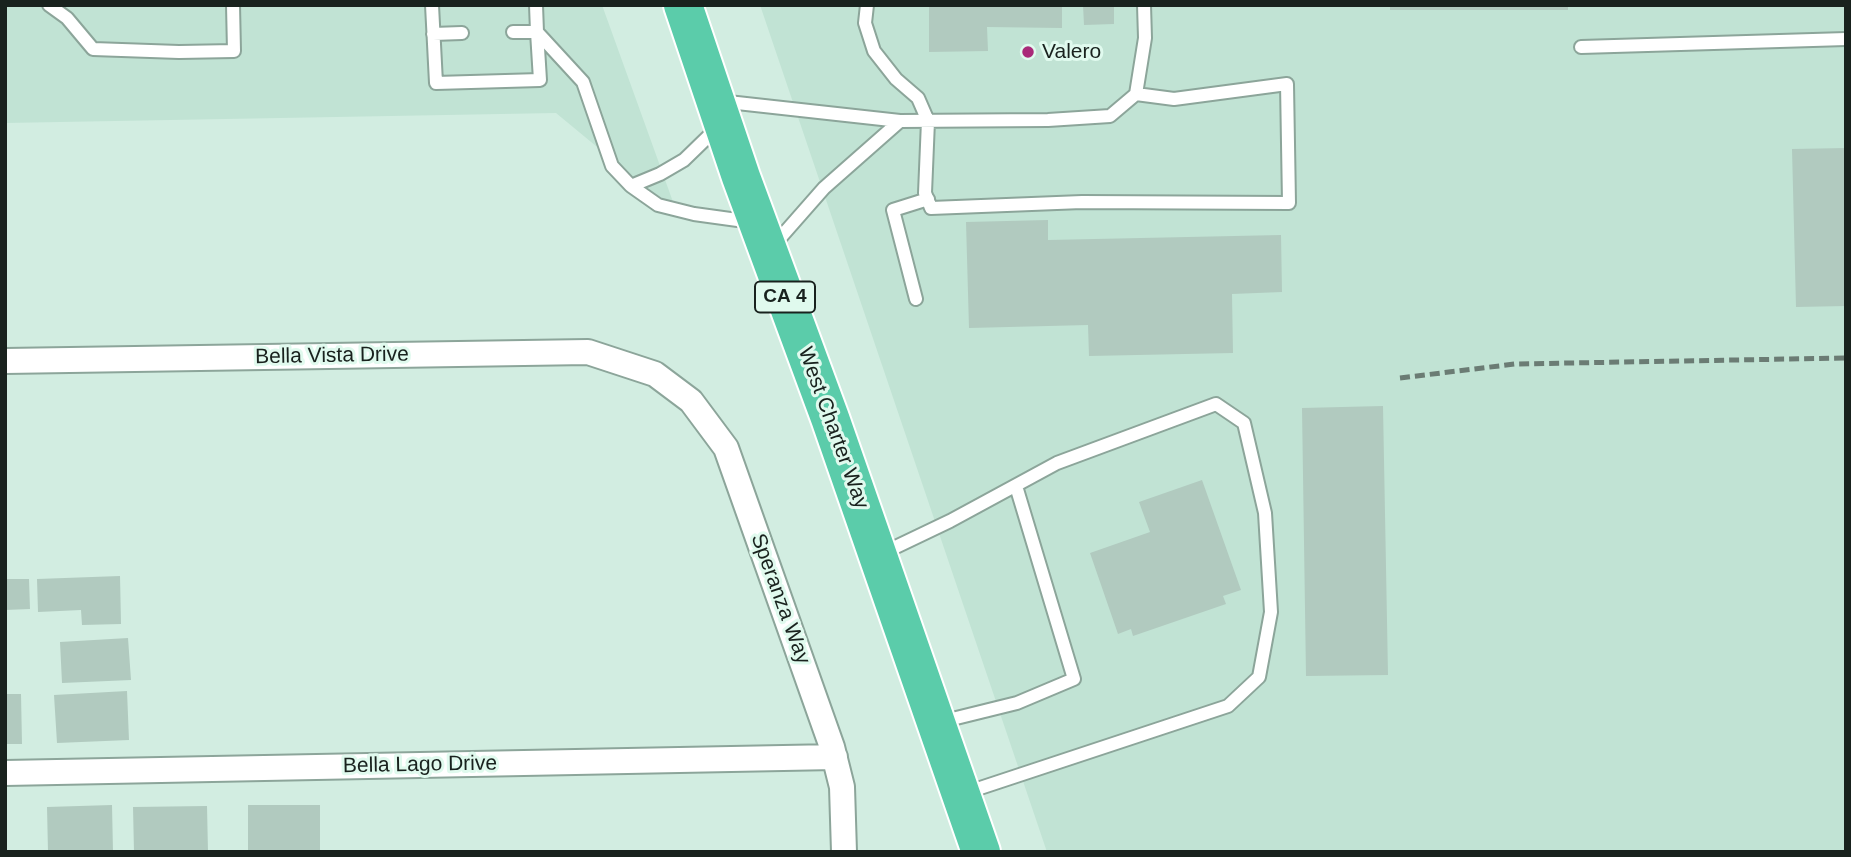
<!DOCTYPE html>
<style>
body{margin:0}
#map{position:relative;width:1851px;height:857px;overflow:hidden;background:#d2ede1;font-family:Arial,sans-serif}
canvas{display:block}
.frame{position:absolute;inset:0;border:7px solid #19221e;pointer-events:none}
</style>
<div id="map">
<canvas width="1851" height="857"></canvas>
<div class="frame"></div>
</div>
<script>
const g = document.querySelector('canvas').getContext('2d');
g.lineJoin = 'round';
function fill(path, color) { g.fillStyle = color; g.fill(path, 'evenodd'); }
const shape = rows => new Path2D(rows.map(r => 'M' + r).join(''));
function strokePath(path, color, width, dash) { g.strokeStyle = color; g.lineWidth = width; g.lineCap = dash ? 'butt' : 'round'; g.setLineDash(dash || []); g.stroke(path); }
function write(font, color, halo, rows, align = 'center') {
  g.font = font + ' Arial,sans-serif'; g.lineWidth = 6; g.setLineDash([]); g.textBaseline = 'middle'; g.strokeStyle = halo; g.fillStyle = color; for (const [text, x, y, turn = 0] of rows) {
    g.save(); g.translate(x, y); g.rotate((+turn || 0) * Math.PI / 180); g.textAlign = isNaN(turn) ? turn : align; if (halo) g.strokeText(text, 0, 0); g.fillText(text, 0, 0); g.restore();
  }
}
fill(shape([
 [5,5,602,5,677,213,556,113,5,123],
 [760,5,1846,5,1846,852,1047,852]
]), '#c1e3d4');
fill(shape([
 [929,5,1062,5,1062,28,987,27,988,51,929,52],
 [1083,5,1114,5,1114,24,1084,25],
 [1390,5,1568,5,1568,10,1390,10],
 [1846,148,1846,306,1796,307,1792,149],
 [1048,220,1048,240,1281,235,1282,292,1232,294,1233,353,1089,356,1088,325,969,328,966,222],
 [1383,406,1388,675,1306,676,1302,408],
 [1202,480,1241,590,1223,596,1226,604,1133,636,1131,629,1118,634,1090,553,1150,532,1139,502],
 [120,576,121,624,82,625,81,610,38,612,37,579],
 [5,579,29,579,30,609,5,610],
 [128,638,131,680,62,683,60,642],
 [127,691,129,740,57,743,54,695],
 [5,694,21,694,22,744,5,744],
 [112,805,113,852,48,852,47,807],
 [248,805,320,805,320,850,248,851],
 [207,806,208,852,134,852,133,807]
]), '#b1cabf');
const service = shape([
 [49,5,67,18,93,49,179,52,234,51,233,5],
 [432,5,436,83,540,80,537,32,513,32],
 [536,5,537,32,583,82,612,166,631,186],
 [867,5,865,23,874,51,896,79,918,98,928,121,925,193,931,208,1082,202,1289,203,1287,84,1174,99,1136,94],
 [433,34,462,33],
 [1581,47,1846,39],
 [719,101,900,121,824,188,773,246],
 [900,121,1048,120,1110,116,1136,94,1145,38,1144,5],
 [717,128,684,160,660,174,631,186,658,205,694,214,752,222],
 [916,299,893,210,928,199],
 [881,554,950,521,1057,463,1216,404,1244,423,1265,513,1271,612,1259,677,1228,706,965,793],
 [940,722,1017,703,1074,679,1016,486]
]);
const minor = shape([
 [5,361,588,352,655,374,691,401,726,448,832,747,842,787,844,852],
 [5,773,835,757]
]);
const trunk = shape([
 [683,5,741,177,830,418,981,852]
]);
strokePath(service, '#8ca59a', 16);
strokePath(minor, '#8ca59a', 28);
strokePath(trunk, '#fff', 42);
strokePath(service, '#fff', 12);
strokePath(minor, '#fff', 24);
strokePath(trunk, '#5bccaa', 38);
strokePath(shape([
 [1400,378,1515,364,1846,358]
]), '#6b7c74', 5, [10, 5]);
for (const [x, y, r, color] of [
 [1028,52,7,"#a92a79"]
]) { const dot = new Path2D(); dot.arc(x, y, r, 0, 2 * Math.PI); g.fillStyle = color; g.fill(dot); strokePath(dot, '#e0faee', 2.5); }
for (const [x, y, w] of [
 [785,297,60]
]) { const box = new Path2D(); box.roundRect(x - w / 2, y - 15.5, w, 31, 5); g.fillStyle = '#e0faee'; g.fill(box); strokePath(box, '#19221e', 2); }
write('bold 19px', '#19221e', null, [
 ["CA 4",785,297]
]);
write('21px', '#19221e', '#e0faee', [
 ["Valero",1042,52]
], 'left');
write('21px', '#19221e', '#e0faee', [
 ["Bella Vista Drive",332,356,-1],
 ["West Charter Way",833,428,70],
 ["Speranza Way",780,599,70],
 ["Bella Lago Drive",420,765,-1]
]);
</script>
